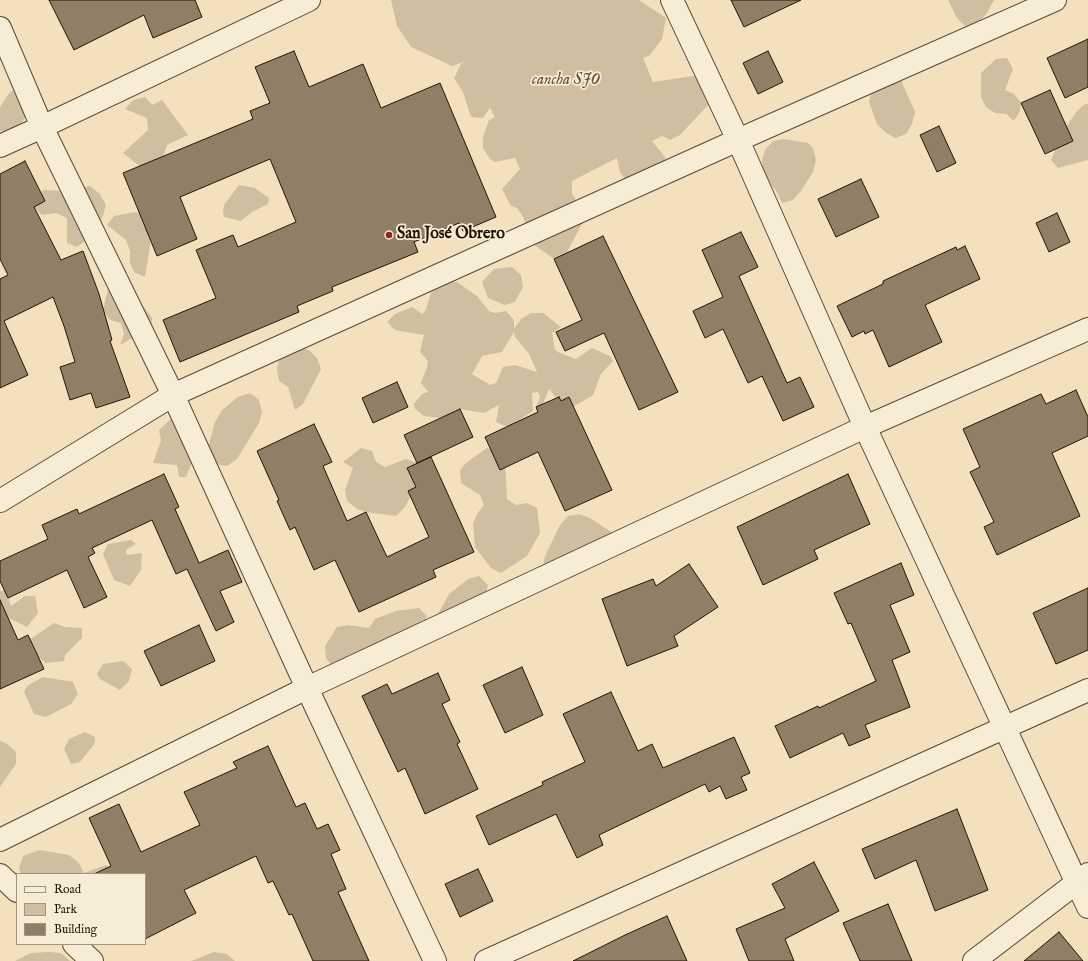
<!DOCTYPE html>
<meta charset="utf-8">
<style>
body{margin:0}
#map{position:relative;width:1088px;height:961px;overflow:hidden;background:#f3e1be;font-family:"IM FELL English",serif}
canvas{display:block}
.legend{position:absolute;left:16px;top:873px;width:130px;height:72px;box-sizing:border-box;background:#f7ecd5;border:1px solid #a29683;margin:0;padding:5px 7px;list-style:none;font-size:12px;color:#221507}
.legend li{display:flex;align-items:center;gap:8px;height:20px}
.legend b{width:20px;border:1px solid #a29683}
</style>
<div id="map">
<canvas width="1088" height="961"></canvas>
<ul class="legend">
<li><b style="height:5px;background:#f7ecd5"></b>Road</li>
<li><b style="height:11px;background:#cfbe9f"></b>Park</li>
<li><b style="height:11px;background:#8f7f66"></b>Building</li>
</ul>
</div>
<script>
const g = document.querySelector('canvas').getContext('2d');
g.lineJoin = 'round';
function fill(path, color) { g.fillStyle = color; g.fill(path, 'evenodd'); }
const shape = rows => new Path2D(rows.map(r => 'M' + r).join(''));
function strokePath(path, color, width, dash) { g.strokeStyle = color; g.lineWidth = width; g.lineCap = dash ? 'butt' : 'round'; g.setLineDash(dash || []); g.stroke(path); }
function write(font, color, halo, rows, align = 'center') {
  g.font = font + ' "IM FELL English",serif'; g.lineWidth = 3.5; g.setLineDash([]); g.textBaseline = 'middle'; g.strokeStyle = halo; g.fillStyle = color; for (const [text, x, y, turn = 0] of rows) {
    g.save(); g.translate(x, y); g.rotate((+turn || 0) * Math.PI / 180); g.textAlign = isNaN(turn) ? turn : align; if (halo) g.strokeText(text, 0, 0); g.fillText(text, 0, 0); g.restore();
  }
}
fill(shape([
 [391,0,639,0,666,18,662,39,649,56,643,58,653,82,700,75,709,104,680,135,670,140,662,136,652,141,665,157,666,169,633,191,620,172,617,158,572,181,572,194,578,203,584,220,566,254,554,259,529,241,524,218,517,208,511,206,502,189,520,169,515,158,495,162,490,159,483,148,483,137,489,120,495,117,490,108,483,118,471,117,463,92,454,78,461,64,467,61,452,66,411,47,397,26],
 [948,0,994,0,987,13,977,24,966,27,957,18],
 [1007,58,1013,69,1005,90,1014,94,1021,103,1020,111,1014,121,1006,114,995,113,986,107,981,97,981,73,996,59],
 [900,78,915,112,912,124,906,134,895,138,885,132,877,124,869,102,872,90],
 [19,87,31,107,19,128,13,131,0,131,0,107,10,92],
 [145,97,152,105,162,100,188,135,167,145,163,157,142,168,123,153,148,130,147,118,125,109,133,100],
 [1085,104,1088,104,1088,160,1058,168,1051,160,1064,130,1077,111],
 [784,139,808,143,813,148,816,160,813,172,801,191,793,200,782,203,777,192,763,174,762,161,765,150,773,141],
 [239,185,255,188,269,198,268,204,252,212,241,221,224,217,223,211,224,205],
 [90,186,100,194,106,205,103,216,91,237,77,247,67,243,67,218,56,213,42,215,34,207,36,199,43,190,67,191],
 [136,212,147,216,153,227,145,277,134,272,130,262,130,251,126,240,107,225,114,216],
 [512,267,521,275,523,287,515,302,505,305,488,298,482,282,494,269],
 [451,282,457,282,477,296,489,311,495,313,506,311,514,320,514,329,521,319,531,313,543,313,561,327,552,333,555,350,560,353,576,359,592,348,610,356,613,361,601,374,593,395,571,408,561,403,549,389,541,408,536,407,540,397,538,392,532,393,533,411,508,427,496,422,499,405,484,413,460,409,448,419,424,416,415,409,414,404,422,394,428,392,421,383,427,367,428,361,420,352,424,335,395,330,387,322,395,314,412,307,422,314,426,310,431,292],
 [514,332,515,337,529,354,537,372,515,365,503,367,496,383,490,385,472,374,482,356,502,352],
 [108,288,120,288,139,300,152,318,150,341,139,334,120,345,124,334,121,323,110,320,103,310],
 [298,347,309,350,317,358,321,369,303,404,295,410,288,387,279,381,277,369,279,359],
 [250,393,259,400,262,412,259,423,237,459,227,466,216,464,208,455,209,444,215,422,222,410,238,397],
 [187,413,197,420,200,432,195,455,186,477,179,477,177,465,153,463,161,441,159,430,176,414],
 [361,448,372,451,376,462,385,467,406,459,417,463,422,477,404,508,396,516,366,512,357,509,347,501,345,490,353,468,343,462],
 [487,448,498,452,505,464,507,499,516,505,527,503,537,508,540,533,527,556,501,573,491,568,475,547,473,524,477,514,484,505,480,495,461,483,460,470,467,462],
 [579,514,590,518,619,537,574,577,563,577,543,566,545,556,560,525,568,516],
 [131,540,136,544,126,550,127,555,142,553,141,570,130,586,114,580,103,554,108,544],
 [479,576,488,585,485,597,440,626,438,614,449,594,468,579],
 [6,590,11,606,25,596,35,596,38,613,27,627,0,614,0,591],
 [419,608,427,616,420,638,333,668,326,658,325,646,337,627,348,625,369,628,375,619,396,611],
 [54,623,65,627,82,628,82,638,65,655,64,661,46,663,27,648,29,640],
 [123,661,132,669,129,681,120,690,100,679,97,674,103,664],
 [43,677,73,682,78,694,71,704,46,717,34,714,24,692,27,686],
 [85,732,95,737,95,743,80,762,71,764,64,749,69,739],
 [0,741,7,744,16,752,16,764,0,787],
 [40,850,69,855,79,863,84,873,106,865,123,874,21,874,19,868,23,856],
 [49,952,61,953,70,961,15,961,31,953],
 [214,952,227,954,235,961,191,961]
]), '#cfbe9f');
const building = shape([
 [49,0,195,0,202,17,153,38,144,15,74,50,49,0],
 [731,0,801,0,744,27,731,0],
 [1088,39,1088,87,1065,98,1047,58,1088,39],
 [294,51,309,87,363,64,381,108,440,83,496,217,463,231,459,223,414,242,418,252,332,287,333,291,297,306,299,312,180,362,163,320,216,298,196,250,233,235,238,247,296,222,270,159,180,197,197,239,157,256,123,173,253,119,250,111,270,103,255,67,294,51],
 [768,51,783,82,758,94,743,63,768,51],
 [1050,90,1073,141,1045,154,1021,103,1050,90],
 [939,126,956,163,937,172,920,135,939,126],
 [25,161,45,201,34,207,61,260,83,251,99,294,112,340,110,341,130,397,96,408,91,393,70,400,60,367,75,362,64,326,53,297,4,321,28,375,0,388,0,279,8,275,0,259,0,174,25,161],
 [861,179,879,217,836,237,818,199,861,179],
 [1057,213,1070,242,1049,252,1036,223,1057,213],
 [741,232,758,267,739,276,787,383,800,377,814,407,783,421,762,376,748,383,723,329,705,338,693,311,723,297,702,250,741,232],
 [603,236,678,392,639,410,604,333,565,351,556,332,582,320,554,259,603,236],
 [965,246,980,279,925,305,942,342,889,367,873,330,865,334,864,331,852,337,837,306,883,284,883,281,956,247,957,250,965,246],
 [397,382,408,407,373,423,362,398,397,382],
 [1076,390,1088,417,1088,436,1052,453,1080,516,997,555,984,527,994,522,970,472,980,467,963,429,1041,394,1046,404,1076,390],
 [559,397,561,401,569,397,612,490,565,511,538,452,500,470,485,437,538,412,536,407,559,397],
 [460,409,473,437,417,463,404,435,460,409],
 [314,424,332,462,323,466,347,521,366,512,387,557,429,537,408,491,416,487,407,468,431,457,474,552,433,570,436,577,359,612,335,560,314,570,295,527,290,530,277,501,279,500,257,451,314,424],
 [164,474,179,507,175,509,199,563,228,550,242,582,220,591,234,622,216,631,187,569,176,574,152,520,92,548,95,553,88,557,107,597,84,608,67,570,8,598,0,581,0,561,48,539,42,525,77,509,79,514,164,474],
 [848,474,870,524,814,550,818,559,763,585,737,527,848,474],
 [901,563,914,595,890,605,910,652,892,660,910,707,865,725,870,737,849,746,843,733,790,758,775,726,818,706,819,708,876,681,851,623,848,624,834,593,901,563],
 [689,564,718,607,674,636,678,646,627,666,602,599,653,579,656,586,689,564],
 [1088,588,1088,650,1056,664,1033,613,1088,588],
 [0,600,18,640,28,635,44,669,0,689,0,600],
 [199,625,215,661,161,686,144,651,199,625],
 [522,667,543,715,505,733,483,685,522,667],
 [438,673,450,700,442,704,460,742,457,744,478,789,425,814,405,768,398,772,362,696,387,684,392,694,438,673],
 [611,692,638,751,652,744,663,768,734,737,750,773,741,777,747,790,726,799,720,786,709,792,705,784,599,835,603,845,577,858,556,814,489,845,476,816,543,785,542,782,585,762,563,714,611,692],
 [268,746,296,807,305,803,317,829,328,824,340,850,331,854,346,889,338,892,369,961,313,961,292,914,289,915,273,881,268,883,256,856,184,890,196,913,145,939,145,874,94,874,111,866,89,818,119,804,141,852,200,825,184,792,237,768,233,762,268,746],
 [957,809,988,890,935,911,916,860,875,879,862,849,957,809],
 [814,862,839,911,785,939,794,961,749,961,736,929,785,908,772,884,814,862],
 [478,869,493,901,460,917,445,884,478,869],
 [888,904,912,961,860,961,843,923,888,904],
 [667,916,687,961,573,961,625,935,667,916],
 [1059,932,1083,961,1024,961,1059,932]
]);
fill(building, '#8f7f66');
strokePath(building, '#221507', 1);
const minor = shape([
 [672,0,738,140,865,427,1088,907],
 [0,28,42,127,173,395,307,688,435,961],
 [0,146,42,127,309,0],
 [0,501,173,395,738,140,1055,0],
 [0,840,307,688,865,427,1088,329],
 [0,875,17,891],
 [74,944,92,961],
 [486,961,1088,690],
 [974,961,1088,874]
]);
strokePath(minor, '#564835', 24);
strokePath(minor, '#f7ecd5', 22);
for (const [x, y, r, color] of [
 [389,235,4,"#8f2418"]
]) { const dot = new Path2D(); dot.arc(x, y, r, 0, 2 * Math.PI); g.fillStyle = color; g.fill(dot); strokePath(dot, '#f7ecd5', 1.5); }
write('italic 16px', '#5f503c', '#f7ecd5', [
 ["cancha SJO",566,81]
]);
write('bold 16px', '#221507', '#f7ecd5', [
 ["San José Obrero",397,235]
], 'left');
</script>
